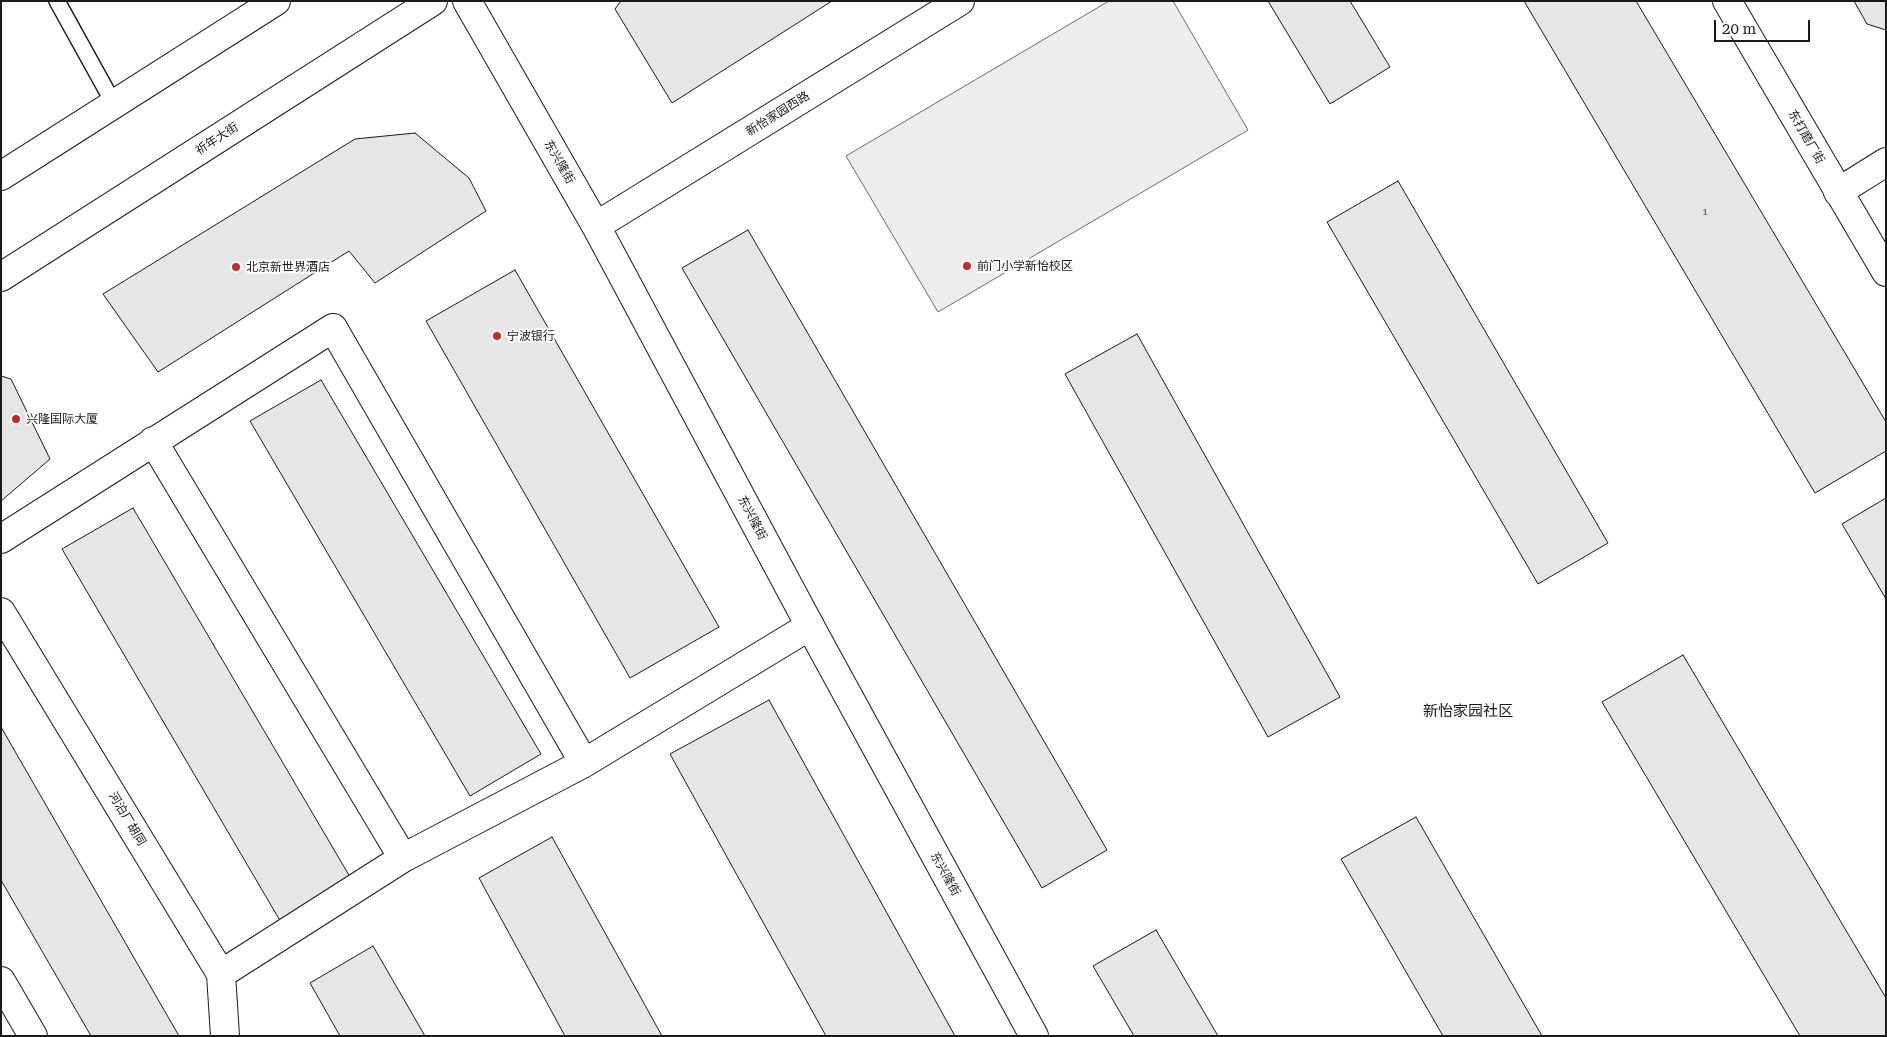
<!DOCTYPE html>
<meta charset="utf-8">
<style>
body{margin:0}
#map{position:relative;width:1887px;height:1037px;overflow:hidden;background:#fff;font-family:"Roboto Serif",serif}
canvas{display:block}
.frame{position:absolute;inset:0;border:2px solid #1a1a1a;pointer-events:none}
.scale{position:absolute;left:1714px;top:20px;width:96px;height:22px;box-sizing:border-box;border:2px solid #1a1a1a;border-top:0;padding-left:6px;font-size:15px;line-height:18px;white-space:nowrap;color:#1a1a1a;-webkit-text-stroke:4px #fff;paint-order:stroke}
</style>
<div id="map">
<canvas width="1887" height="1037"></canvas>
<div class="frame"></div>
<div class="scale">20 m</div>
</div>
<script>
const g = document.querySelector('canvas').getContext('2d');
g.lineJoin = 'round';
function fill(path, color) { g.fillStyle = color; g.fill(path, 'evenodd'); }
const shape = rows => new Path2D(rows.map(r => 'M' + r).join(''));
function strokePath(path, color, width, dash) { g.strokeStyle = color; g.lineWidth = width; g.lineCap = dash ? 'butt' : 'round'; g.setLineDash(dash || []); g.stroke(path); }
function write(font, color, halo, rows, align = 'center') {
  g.font = font + ' "Roboto Serif","Noto Sans SC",serif'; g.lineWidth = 4; g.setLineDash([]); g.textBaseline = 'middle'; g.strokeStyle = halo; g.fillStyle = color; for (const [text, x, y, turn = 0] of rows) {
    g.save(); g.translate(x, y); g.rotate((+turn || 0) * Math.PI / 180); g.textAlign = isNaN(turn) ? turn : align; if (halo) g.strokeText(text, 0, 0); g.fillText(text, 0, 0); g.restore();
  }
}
const built = shape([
 [1109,1,1173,1,1248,130,938,312,846,156,1109,1]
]);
fill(built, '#ededed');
strokePath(built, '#6a6a6a', 1);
const building = shape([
 [621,1,832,1,672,103,615,9,621,1],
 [1268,1,1350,1,1390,67,1330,104,1268,1],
 [1524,1,1636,1,1886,422,1886,451,1815,493,1524,1],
 [1854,1,1886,1,1886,30,1867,24,1854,1],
 [415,133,469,178,486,211,375,283,349,251,158,372,103,294,355,139,415,133],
 [1398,181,1608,543,1538,584,1327,222,1398,181],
 [748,230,1107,850,1042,888,682,268,748,230],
 [515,270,719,627,630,678,426,321,515,270],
 [1137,334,1340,697,1268,737,1065,374,1137,334],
 [1,376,11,379,50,459,1,501,1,376],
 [321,380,541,754,470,796,250,421,321,380],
 [1886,498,1886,599,1842,524,1886,498],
 [133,508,353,882,282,924,62,549,133,508],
 [1683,655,1886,998,1886,1036,1800,1036,1602,702,1683,655],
 [769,700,955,1036,826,1036,670,754,769,700],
 [1,727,179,1036,91,1036,1,880,1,727],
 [1416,817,1542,1036,1443,1036,1341,859,1416,817],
 [552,837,662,1036,565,1036,479,878,552,837],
 [1156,930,1218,1036,1134,1036,1093,966,1156,930],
 [373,946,425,1036,340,1036,310,983,373,946]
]);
fill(building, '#e6e6e6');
strokePath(building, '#1a1a1a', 1);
const lane = shape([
 [57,1,114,104]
]);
const street = shape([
 [1838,192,1886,162],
 [153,441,403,858],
 [1,539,333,328,584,763],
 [1,612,221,974,225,1036],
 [221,974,403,858,584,763,810,626],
 [1,981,33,1036]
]);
const secondary = shape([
 [467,1,596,226,810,626,1034,1036],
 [1727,1,1886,272],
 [1,176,276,1],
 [596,226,960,1],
 [1,277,433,1]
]);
strokePath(lane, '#1a1a1a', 18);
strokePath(street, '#1a1a1a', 30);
strokePath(secondary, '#1a1a1a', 30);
strokePath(lane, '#fff', 15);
strokePath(street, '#fff', 28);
strokePath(secondary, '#fff', 28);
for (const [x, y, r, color] of [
 [967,266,5,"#c62828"],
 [236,267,5,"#c62828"],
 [497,336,5,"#c62828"],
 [16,419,5,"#c62828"]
]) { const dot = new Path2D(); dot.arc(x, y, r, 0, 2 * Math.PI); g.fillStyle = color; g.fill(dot); strokePath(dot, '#fff', 2); }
write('10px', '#4d4d4d', null, [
 ["1",1705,212]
]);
write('12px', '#1a1a1a', '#fff', [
 ["新怡家园西路",778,114,-32],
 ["东打磨厂街",1806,137,60],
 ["祈年大街",217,139,-33],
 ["东兴隆街",559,162,60],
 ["东兴隆街",752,518,62],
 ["河泊厂胡同",127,819,59],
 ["东兴隆街",945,874,61]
]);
write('12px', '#1a1a1a', '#fff', [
 ["前门小学新怡校区",977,266],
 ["北京新世界酒店",246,267],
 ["宁波银行",507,336],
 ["兴隆国际大厦",26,419]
], 'left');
write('15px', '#1a1a1a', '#fff', [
 ["新怡家园社区",1468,712]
]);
</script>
